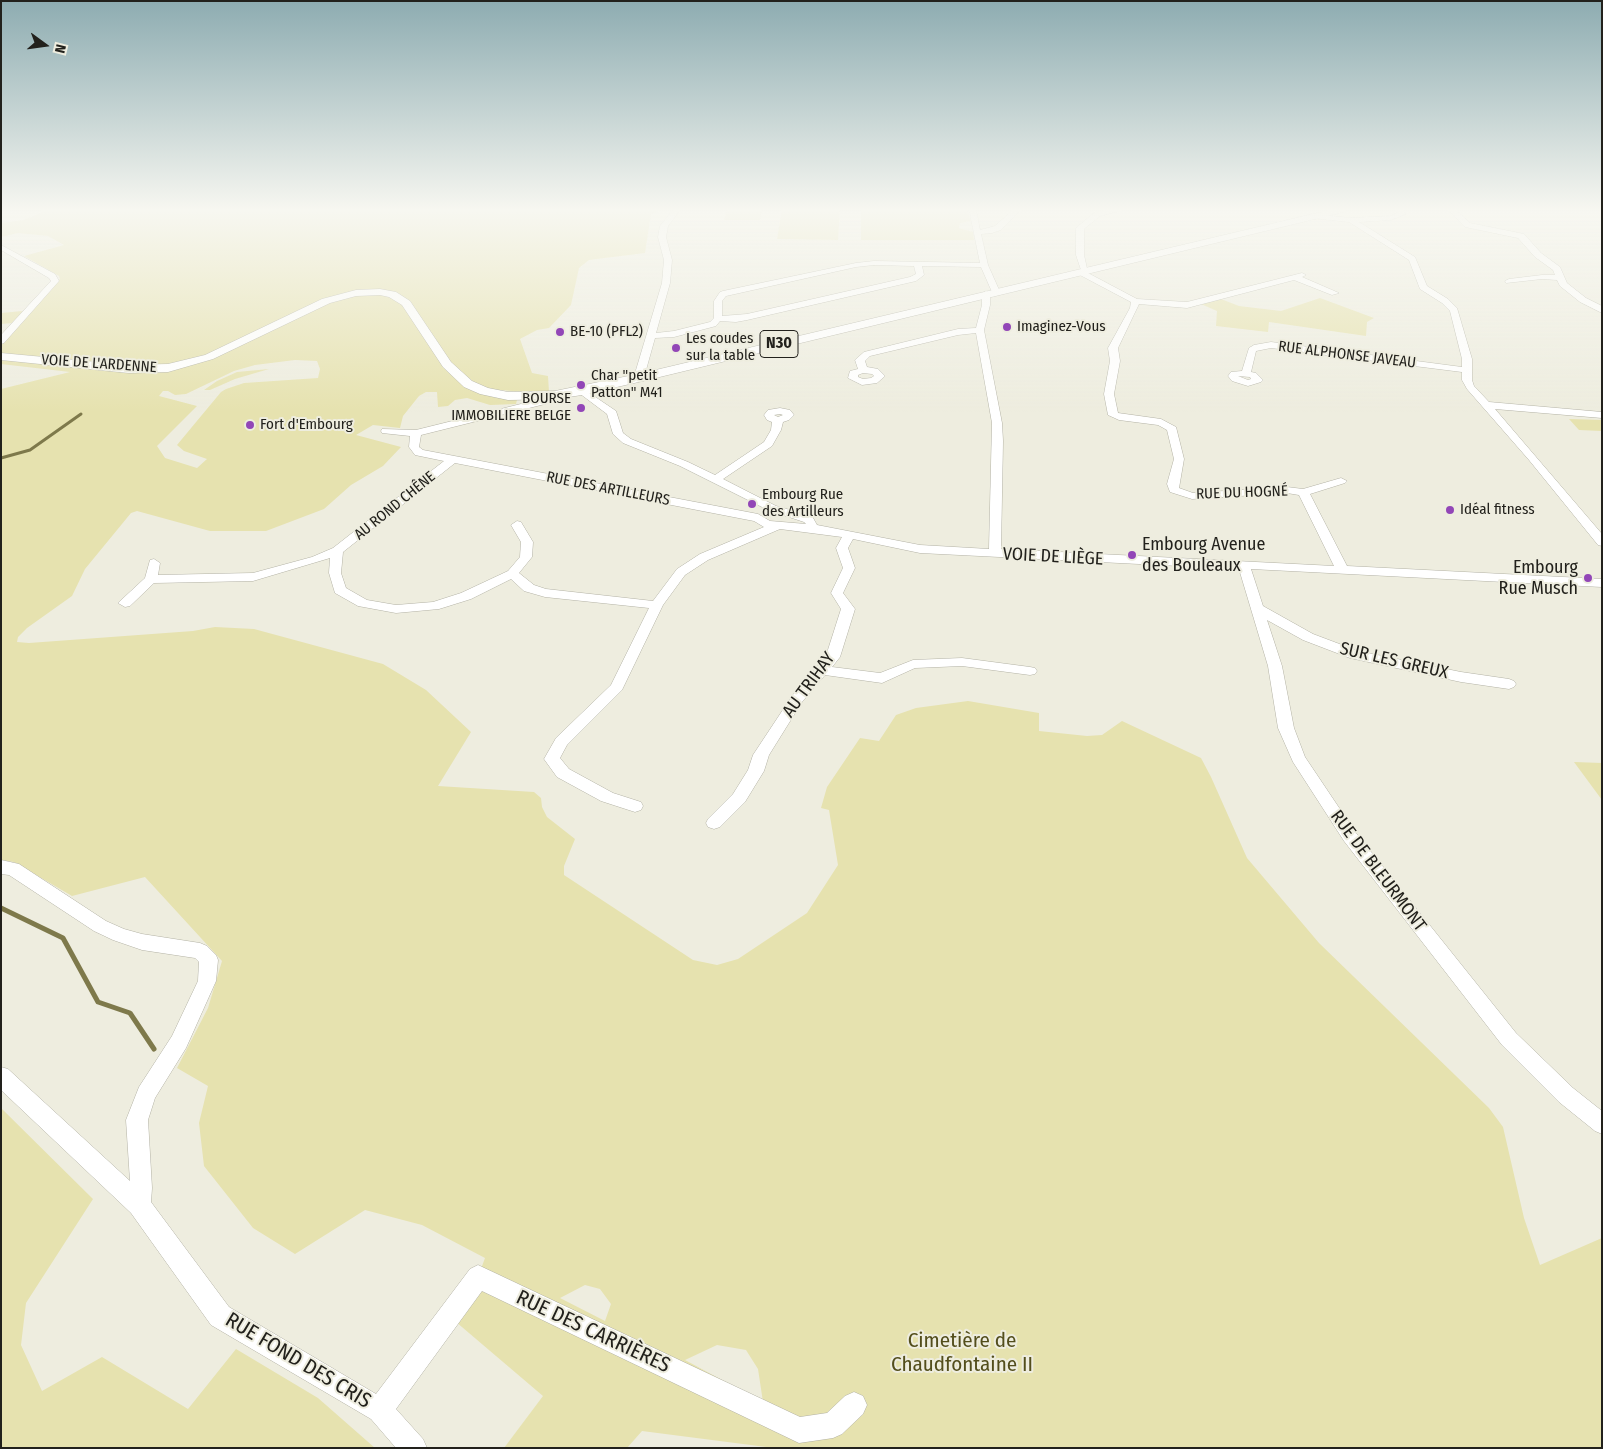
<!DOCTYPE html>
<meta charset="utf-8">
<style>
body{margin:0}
#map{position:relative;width:1603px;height:1449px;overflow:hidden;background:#eeeddf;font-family:"Fira Sans Condensed",sans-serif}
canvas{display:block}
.frame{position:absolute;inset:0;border:2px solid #22211c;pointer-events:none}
.north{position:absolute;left:20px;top:20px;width:50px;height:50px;-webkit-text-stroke:4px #eeeddf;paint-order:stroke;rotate:104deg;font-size:14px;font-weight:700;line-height:20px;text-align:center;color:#22211c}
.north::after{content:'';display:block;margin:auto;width:18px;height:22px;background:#22211c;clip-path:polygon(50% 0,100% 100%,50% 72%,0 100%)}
</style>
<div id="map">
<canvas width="1603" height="1449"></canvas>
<div class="frame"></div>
<div class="north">N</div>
</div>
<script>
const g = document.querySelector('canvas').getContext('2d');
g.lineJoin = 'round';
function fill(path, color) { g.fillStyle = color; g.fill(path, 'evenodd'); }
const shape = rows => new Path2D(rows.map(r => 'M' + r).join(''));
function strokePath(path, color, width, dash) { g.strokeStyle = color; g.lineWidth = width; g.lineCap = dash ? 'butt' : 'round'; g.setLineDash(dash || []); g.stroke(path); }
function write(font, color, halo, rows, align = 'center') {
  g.font = font + ' "Fira Sans Condensed",sans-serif'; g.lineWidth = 4; g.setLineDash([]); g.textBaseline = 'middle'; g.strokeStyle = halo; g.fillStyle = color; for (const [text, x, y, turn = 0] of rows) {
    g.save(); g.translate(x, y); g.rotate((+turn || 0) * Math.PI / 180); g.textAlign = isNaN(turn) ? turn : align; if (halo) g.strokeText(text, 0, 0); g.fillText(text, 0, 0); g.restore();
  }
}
fill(shape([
 [42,209,664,209,651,214,645,253,589,260,579,268,571,305,549,328,537,330,520,339,532,373,548,376,549,392,522,392,501,390,493,397,517,400,516,404,490,405,467,398,455,400,448,406,438,407,437,392,426,392,419,396,403,416,400,428,373,425,356,435,401,447,383,466,351,485,324,509,266,531,210,531,137,511,131,513,85,569,72,596,27,628,18,637,17,642,29,643,193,631,215,627,254,629,383,664,426,690,471,732,438,786,534,792,541,798,542,807,547,817,575,839,564,866,564,875,693,960,717,965,738,959,807,913,838,865,829,810,821,808,827,787,860,738,879,741,896,715,916,708,968,701,1039,713,1039,731,1087,736,1102,735,1122,721,1201,758,1211,777,1247,858,1319,943,1489,1108,1503,1127,1524,1218,1540,1265,1602,1238,1602,1448,774,1448,642,1431,627,1448,504,1448,543,1396,449,1316,478,1277,485,1258,422,1225,365,1210,295,1254,253,1228,204,1166,199,1123,208,1086,177,1068,208,1008,222,961,145,877,72,896,14,862,1,860,1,389,70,372,1,364,1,336,13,323,1,324,1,313,33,310,60,279,59,276,24,256,64,245,48,236,18,233,1,237,1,223,23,220,41,213],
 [295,360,317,361,320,369,318,378,244,383,226,389,221,392,177,445,184,451,207,459,197,468,165,458,157,446,197,406,159,396,163,391,168,391,175,395,186,394,234,371,255,365],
 [585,1285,600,1289,611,1304,605,1321,560,1298],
 [717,1345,746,1350,758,1369,763,1402,685,1360],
 [727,209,762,210,760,220,724,220],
 [782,209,840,209,838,240,777,239],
 [861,209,967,209,971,221,960,223,959,228,973,232,974,240,861,240],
 [1320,298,1374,318,1367,322,1366,336,1269,322,1268,332,1216,326,1217,311,1201,304,1221,299,1239,306,1281,311],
 [269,369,235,379,210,390,204,390,217,381,237,372],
 [1569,419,1602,420,1602,431,1579,430],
 [1574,762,1602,763,1602,800],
 [1,1108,93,1199,26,1303,21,1345,42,1391,102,1357,188,1409,236,1349,318,1398,375,1448,1,1448]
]), '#e6e2af');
strokePath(shape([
 [1,458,30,450,81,414]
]), '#7e794b', 3);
strokePath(shape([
 [1,908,63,938,98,1002,130,1013,154,1049]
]), '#7e794b', 5);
const minor = shape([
 [674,209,681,209,668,226,666,237,672,260,670,283,656,333,674,331,710,322,714,318,714,301,720,292,723,291,856,263,874,261,980,263,969,209,976,209,980,230,995,226,1014,209,1022,209,1001,230,992,233,981,234,988,265,1000,292,999,294,992,292,981,267,922,266,924,275,916,281,747,320,736,322,720,321,716,326,674,337,655,338,646,370,648,377,643,380,638,377,636,370,662,283,664,260,658,237,660,226,674,209],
 [874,265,914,266,916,274,910,277,747,314,722,316,722,301,726,296,856,267,874,265],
 [1115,209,1128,209,1100,216,1084,229,1084,255,1088,273,1137,299,1187,302,1302,273,1306,275,1302,277,1339,293,1332,295,1294,280,1187,308,1139,304,1118,348,1120,361,1114,394,1118,413,1161,419,1176,427,1184,459,1179,488,1193,493,1287,487,1303,489,1341,478,1347,481,1345,483,1310,494,1347,566,1602,579,1602,587,1251,569,1263,606,1313,634,1358,651,1461,672,1509,679,1514,681,1516,684,1514,687,1509,689,1461,682,1350,658,1303,640,1267,620,1282,666,1294,728,1305,757,1356,833,1516,1033,1573,1088,1602,1111,1602,1134,1595,1131,1559,1102,1502,1045,1344,841,1293,762,1278,728,1268,666,1239,569,920,553,853,539,848,548,855,568,843,593,855,609,840,657,832,667,880,673,913,660,962,658,1030,667,1035,668,1037,671,1035,674,1030,675,962,666,915,668,882,683,825,675,802,702,769,755,764,771,745,802,720,827,714,829,708,827,706,823,708,819,733,794,748,770,753,755,792,696,826,656,841,609,831,593,843,568,836,548,842,537,780,529,708,560,685,575,663,605,622,690,567,745,560,758,569,769,613,793,641,802,643,806,641,810,635,812,601,801,557,777,544,759,556,738,611,685,649,608,545,597,524,591,511,579,471,599,439,609,396,613,358,606,335,593,329,573,330,558,253,581,154,583,130,606,125,607,118,603,145,578,150,560,154,559,160,563,158,575,253,573,312,557,333,548,444,461,415,455,409,447,410,436,382,433,381,431,382,429,416,430,537,400,555,392,559,393,559,397,545,404,421,435,419,447,423,450,758,514,770,521,806,524,804,522,768,510,680,466,623,443,613,434,607,414,579,393,579,389,582,388,616,411,623,433,631,439,688,462,715,475,764,442,771,430,772,422,767,420,764,415,768,410,780,408,790,410,794,415,789,420,783,422,781,430,772,446,723,479,776,506,812,516,817,525,920,545,989,549,992,423,976,333,958,335,870,356,865,361,867,367,878,369,885,376,877,383,862,385,848,378,850,371,858,369,855,360,864,352,958,329,976,328,982,305,982,294,986,291,990,294,990,305,984,330,1002,423,1003,441,1001,549,1334,566,1299,495,1287,493,1192,499,1170,492,1167,484,1174,459,1167,430,1158,425,1119,420,1108,415,1104,394,1110,361,1108,348,1130,308,1131,302,1078,274,1077,272,1081,270,1076,255,1076,228,1095,212,1115,209],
 [863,373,872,374,874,376,871,378,863,379,858,377,858,375,863,373],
 [780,414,783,415,778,417,774,415,780,414],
 [455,463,754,521,764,527,700,554,677,569,653,601,546,589,534,585,519,573,532,557,533,542,521,522,517,521,511,525,521,542,520,557,508,571,461,593,433,602,396,605,367,600,346,588,341,573,343,552,455,463],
 [1394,209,1401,209,1406,214,1391,220,1359,222,1415,257,1427,286,1448,299,1457,308,1472,359,1472,380,1474,386,1489,402,1602,412,1602,418,1495,409,1602,534,1602,546,1598,545,1529,460,1467,389,1462,380,1462,372,1271,348,1256,351,1251,372,1256,373,1263,380,1261,382,1248,386,1232,381,1228,376,1231,372,1242,371,1249,348,1254,345,1271,342,1462,367,1462,359,1450,311,1442,303,1420,289,1409,260,1349,222,1311,218,1307,216,1311,214,1351,218,1390,216,1397,213,1394,209],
 [1238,376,1250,377,1251,379,1248,380,1238,376],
 [1447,209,1455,209,1470,223,1524,234,1541,253,1560,267,1567,283,1586,298,1602,306,1602,313,1580,302,1560,286,1557,280,1542,279,1506,283,1505,281,1509,279,1542,275,1555,275,1553,270,1535,257,1518,238,1465,227,1447,209],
 [1,245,55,274,59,281,4,343,1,344,1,335,51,281,49,278,1,250,1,245],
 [1,860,19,864,106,921,124,929,142,934,200,943,207,946,216,955,218,960,216,981,186,1048,155,1098,148,1120,152,1188,151,1202,229,1307,376,1394,470,1269,478,1265,800,1417,827,1413,845,1396,854,1392,863,1396,867,1405,863,1414,842,1434,833,1438,799,1443,482,1291,396,1409,423,1439,427,1448,396,1448,371,1419,211,1325,131,1213,1,1090,1,1067,8,1069,130,1181,126,1120,139,1087,172,1036,198,981,199,962,195,958,142,950,113,940,94,931,9,875,1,874,1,860]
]);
const major = shape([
 [1334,209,1348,209,1344,212,643,381,582,395,555,399,508,400,480,394,464,387,443,367,402,305,389,297,380,295,356,296,330,303,213,359,168,372,129,373,1,360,1,353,129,365,168,364,205,355,322,299,356,290,380,289,396,292,410,301,451,362,472,381,488,388,508,392,555,391,643,373,1334,209]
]);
strokePath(minor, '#b3b2a5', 1);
strokePath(major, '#b3b2a5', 1);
fill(minor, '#fff');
fill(major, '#fff');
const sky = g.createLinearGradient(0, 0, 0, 412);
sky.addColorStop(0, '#8dacb1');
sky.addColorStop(0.51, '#f7f7f1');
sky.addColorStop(1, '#f7f7f100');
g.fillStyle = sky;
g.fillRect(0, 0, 1603, 412);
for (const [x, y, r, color] of [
 [1007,327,5,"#9246b7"],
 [560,332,5,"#9246b7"],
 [676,348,5,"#9246b7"],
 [581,385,5,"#9246b7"],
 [581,408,5,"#9246b7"],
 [250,425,5,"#9246b7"],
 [752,504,5,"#9246b7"],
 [1450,510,5,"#9246b7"],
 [1132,555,5,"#9246b7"],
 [1588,578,5,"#9246b7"]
]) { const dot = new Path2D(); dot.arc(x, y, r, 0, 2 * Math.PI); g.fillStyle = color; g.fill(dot); strokePath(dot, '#eeeddf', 2); }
write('15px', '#22211c', '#eeeddf', [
 ["Imaginez-Vous",1017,327],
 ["BE-10 (PFL2)",570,332],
 ["Les coudes",686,339],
 ["sur la table",686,356],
 ["Char \"petit",591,376],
 ["Patton\" M41",591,393],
 ["BOURSE",571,399,"right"],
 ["IMMOBILIERE BELGE",571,416,"right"],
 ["Fort d'Embourg",260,425],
 ["Embourg Rue",762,495],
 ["des Artilleurs",762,512],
 ["Idéal fitness",1460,510]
], 'left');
write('15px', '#22211c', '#eeeddf', [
 ["RUE ALPHONSE JAVEAU",1347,355,7],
 ["VOIE DE L'ARDENNE",99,364,4],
 ["RUE DES ARTILLEURS",608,489,11],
 ["RUE DU HOGNÉ",1242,493,-2],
 ["AU ROND CHÊNE",395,506,-39]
]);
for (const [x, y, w] of [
 [779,344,38]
]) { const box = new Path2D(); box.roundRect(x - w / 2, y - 13.5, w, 27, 4); g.fillStyle = '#eeeddf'; g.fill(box); strokePath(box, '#22211c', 1); }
write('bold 16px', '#22211c', null, [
 ["N30",779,344]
]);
write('18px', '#22211c', '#eeeddf', [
 ["Embourg Avenue",1142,545],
 ["des Bouleaux",1142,566],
 ["Embourg",1578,568,"right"],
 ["Rue Musch",1578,589,"right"]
], 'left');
write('18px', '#22211c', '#eeeddf', [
 ["VOIE DE LIÈGE",1053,557,3],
 ["SUR LES GREUX",1394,661,13],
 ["AU TRIHAY",809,685,-54],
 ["RUE DE BLEURMONT",1378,871,53]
]);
write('21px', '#22211c', '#eeeddf', [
 ["RUE DES CARRIÈRES",593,1332,25],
 ["RUE FOND DES CRIS",298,1361,31]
]);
write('21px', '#534e1c', '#eeeddf', [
 ["Cimetière de",962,1341],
 ["Chaudfontaine II",962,1365]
]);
</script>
